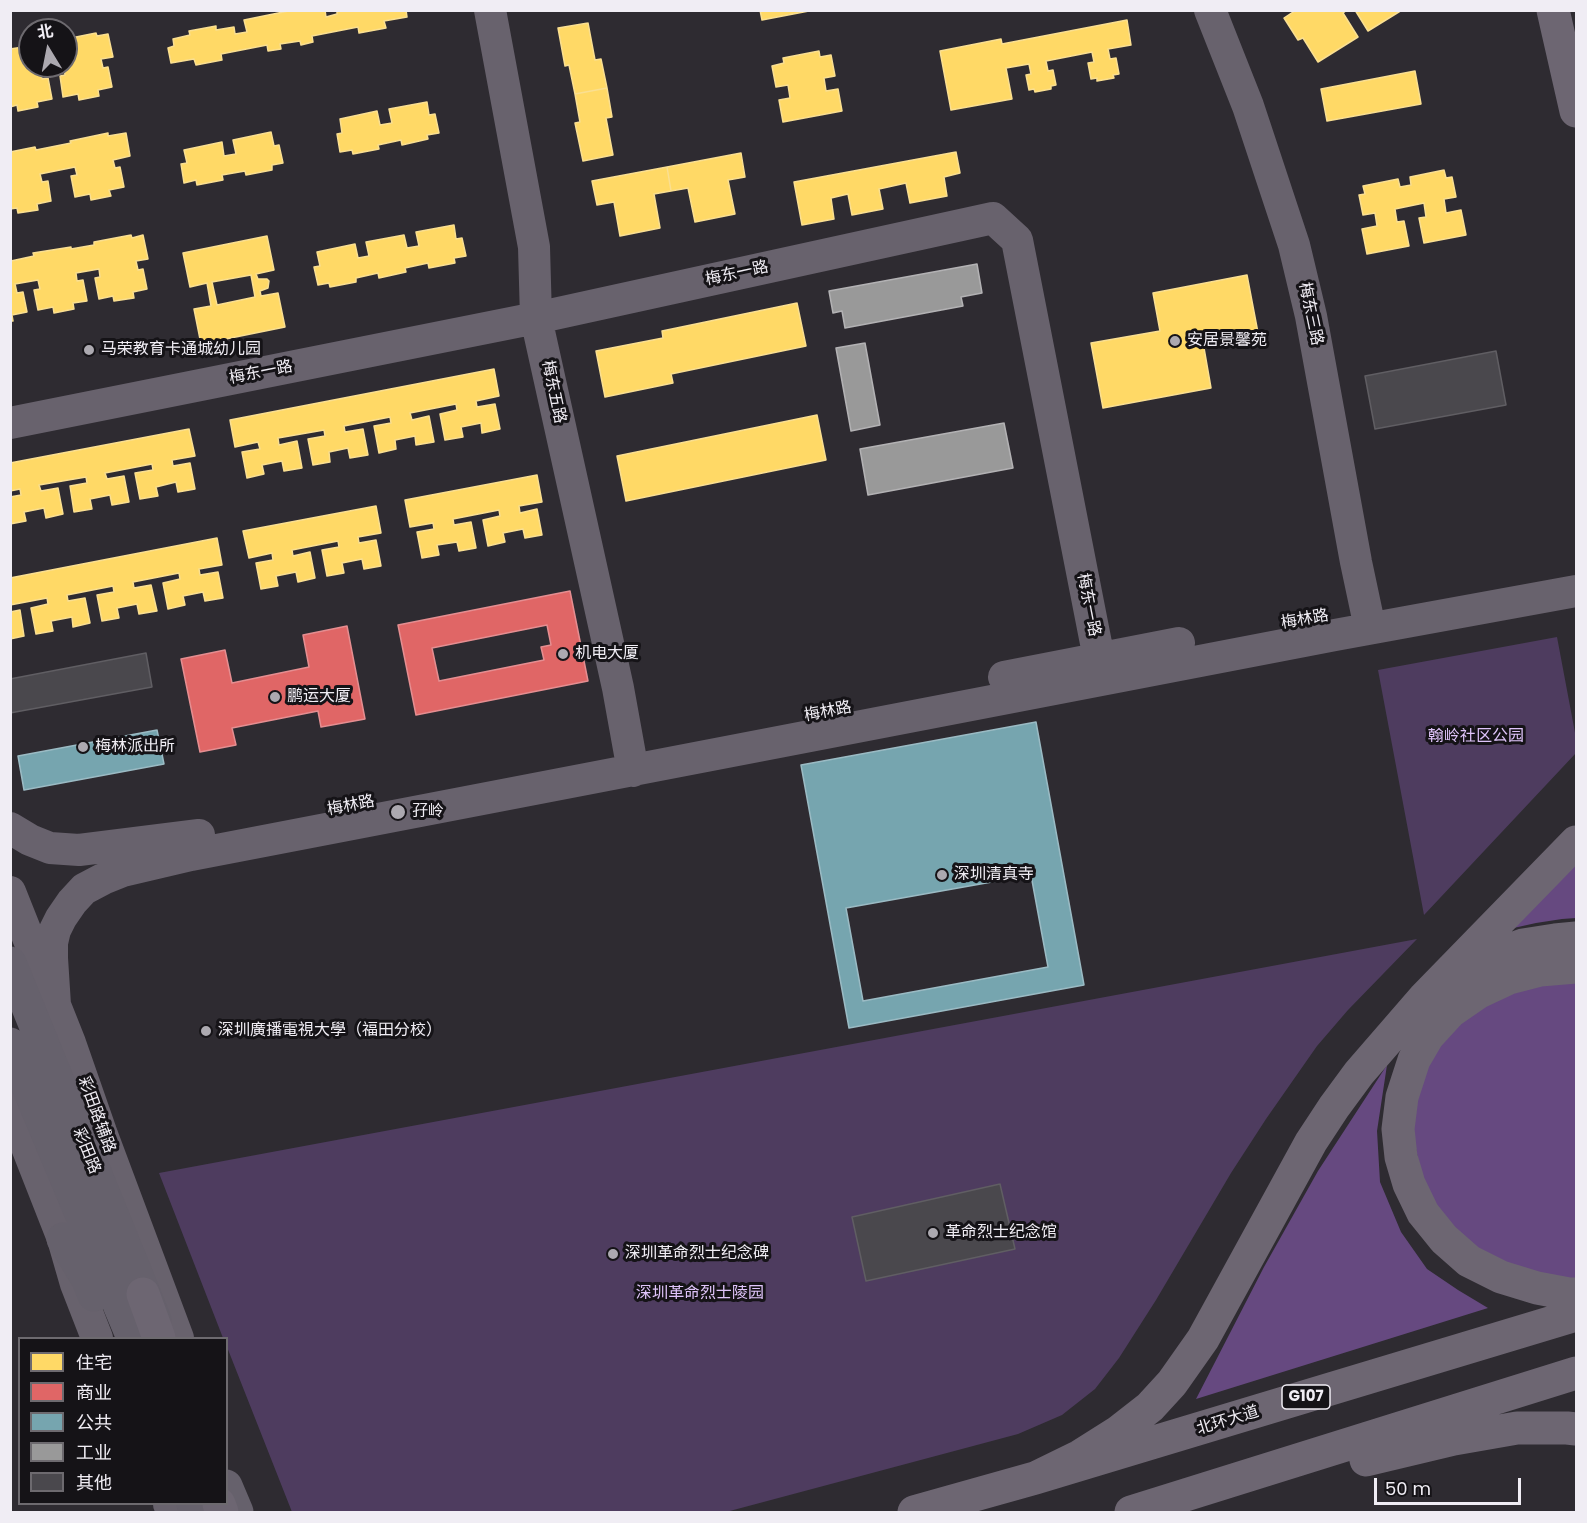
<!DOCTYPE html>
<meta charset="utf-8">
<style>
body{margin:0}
#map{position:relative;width:1587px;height:1523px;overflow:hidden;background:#2e2b31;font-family:Poppins,"Noto Sans SC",sans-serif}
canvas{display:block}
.frame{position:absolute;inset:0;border:12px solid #f0edf4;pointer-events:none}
.legend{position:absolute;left:18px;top:1337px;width:210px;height:168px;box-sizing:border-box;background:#151317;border:2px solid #6d6a6f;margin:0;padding:8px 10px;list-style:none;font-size:18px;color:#f0edf4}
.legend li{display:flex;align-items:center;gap:12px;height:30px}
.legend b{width:30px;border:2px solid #6d6a6f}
.north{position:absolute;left:18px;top:18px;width:60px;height:60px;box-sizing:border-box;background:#151317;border:2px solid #6d6a6f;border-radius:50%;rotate:350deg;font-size:16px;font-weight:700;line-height:24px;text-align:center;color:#f0edf4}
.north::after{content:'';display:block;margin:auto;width:21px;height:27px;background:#aca9b0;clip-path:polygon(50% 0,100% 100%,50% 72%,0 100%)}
.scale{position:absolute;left:1374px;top:1478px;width:147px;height:27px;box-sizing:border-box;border:3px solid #f0edf4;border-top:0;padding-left:8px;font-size:18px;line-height:21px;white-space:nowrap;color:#f0edf4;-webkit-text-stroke:4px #151317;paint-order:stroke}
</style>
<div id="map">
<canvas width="1587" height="1523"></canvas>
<div class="frame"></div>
<ul class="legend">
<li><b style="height:16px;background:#ffd966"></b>住宅</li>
<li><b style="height:16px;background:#e06666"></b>商业</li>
<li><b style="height:16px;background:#76a5af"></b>公共</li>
<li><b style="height:16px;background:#999"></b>工业</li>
<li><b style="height:16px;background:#4a484d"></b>其他</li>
</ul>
<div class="north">北</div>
<div class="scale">50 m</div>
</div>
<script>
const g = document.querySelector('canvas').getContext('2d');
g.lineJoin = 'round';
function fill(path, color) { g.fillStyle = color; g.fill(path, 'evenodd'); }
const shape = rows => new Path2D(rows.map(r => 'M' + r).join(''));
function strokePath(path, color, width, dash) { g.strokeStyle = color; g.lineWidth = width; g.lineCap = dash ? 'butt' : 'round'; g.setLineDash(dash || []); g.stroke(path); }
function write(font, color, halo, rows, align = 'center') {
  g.font = font + ' Poppins,"Noto Sans SC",sans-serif'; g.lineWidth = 6; g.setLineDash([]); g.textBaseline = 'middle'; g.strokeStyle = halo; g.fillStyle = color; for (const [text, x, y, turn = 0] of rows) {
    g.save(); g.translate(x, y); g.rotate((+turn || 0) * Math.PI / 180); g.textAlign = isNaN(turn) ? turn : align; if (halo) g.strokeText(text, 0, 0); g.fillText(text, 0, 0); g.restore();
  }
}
fill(shape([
 [1557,637,1576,738,1576,753,1424,915,1378,670],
 [1417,939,1348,1010,1317,1046,1266,1119,1231,1173,1156,1300,1119,1358,1095,1389,1062,1415,1018,1434,726,1512,292,1512,227,1347,226,1338,223,1338,159,1173]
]), '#4e3c5f');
fill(shape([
 [1576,858,1576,918,1562,919,1536,923,1509,929],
 [1557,982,1576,982,1576,1284,1478,1256,1425,1192,1412,1130,1420,1078,1447,1033,1496,996],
 [1387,1065,1377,1131,1380,1182,1401,1232,1427,1269,1458,1290,1488,1308,1196,1399,1264,1267,1318,1171]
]), '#664980');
const homes = shape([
 [293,10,325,10,326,17,337,14,337,10,406,10,407,17,384,21,386,28,359,33,358,27,312,36,313,42,301,45,300,41,280,44,281,49,268,51,267,45,221,54,222,60,196,65,194,59,171,63,168,48,174,46,173,39,190,35,189,31,216,26,216,30,234,27,235,34,247,32,244,20,293,10],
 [760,10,814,10,762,20,760,10],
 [1296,10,1347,10,1343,13,1358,37,1318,62,1303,38,1298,40,1284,18,1296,10],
 [1355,10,1402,10,1368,31,1355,10],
 [1127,20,1131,45,1108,49,1110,59,1116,58,1119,74,1113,75,1114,78,1097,81,1097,78,1091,79,1088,63,1094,62,1092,52,1046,61,1048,71,1053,70,1056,85,1051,86,1051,89,1035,92,1034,89,1029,90,1026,75,1031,74,1029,64,1006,68,1012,99,951,110,940,51,1001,39,1002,44,1127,20],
 [588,23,595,60,601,59,607,88,575,94,569,65,565,66,558,28,588,23],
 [96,33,97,36,108,34,113,57,101,59,103,68,108,67,112,87,98,90,99,96,79,100,78,94,63,97,60,76,65,75,64,67,41,71,42,79,48,78,52,99,37,102,38,107,18,111,17,105,10,107,10,49,30,46,30,66,66,66,66,39,96,33],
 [819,51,820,57,831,55,835,76,824,78,826,91,838,89,842,111,783,122,779,100,790,98,788,85,776,87,772,66,784,63,783,58,819,51],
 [1415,71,1421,104,1327,121,1321,89,1415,71],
 [607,88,612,117,606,118,613,155,583,161,575,123,580,122,575,94,607,88],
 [427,102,429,115,435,114,439,133,427,135,428,139,402,145,401,140,378,145,379,149,353,154,352,150,340,152,337,134,342,133,340,119,377,111,380,125,392,123,389,109,427,102],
 [271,132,274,146,279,145,283,163,272,165,272,170,246,175,245,171,222,175,223,180,197,185,196,180,184,183,181,164,187,163,184,150,222,142,224,156,236,154,233,140,271,132],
 [108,133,108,136,126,133,130,156,113,160,115,168,120,167,124,187,109,190,111,196,91,200,90,194,75,197,71,176,77,175,75,167,40,174,42,182,48,181,51,201,37,204,38,210,18,213,17,208,10,209,10,152,35,147,36,150,71,143,70,141,108,133],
 [956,152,960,173,944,177,947,196,910,203,906,183,879,189,883,209,852,215,848,194,831,198,834,219,802,225,794,182,956,152],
 [741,153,745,177,728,180,735,214,695,222,688,188,671,191,667,167,741,153],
 [667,167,671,191,654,194,660,228,620,236,614,202,597,205,592,181,667,167],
 [1444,170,1446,178,1452,177,1456,197,1444,199,1446,213,1461,210,1466,235,1424,243,1419,218,1426,217,1424,203,1395,209,1397,222,1404,221,1409,246,1367,254,1362,229,1377,226,1375,213,1363,215,1359,195,1365,194,1363,186,1398,179,1400,187,1411,185,1410,177,1444,170],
 [454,225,456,239,462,238,466,256,454,258,455,263,429,268,428,263,405,268,406,272,379,278,378,273,356,278,356,282,330,287,329,283,318,285,314,267,320,266,317,252,355,244,358,258,369,256,366,242,404,235,407,248,419,246,416,232,454,225],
 [131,235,132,238,143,235,148,259,136,261,138,270,143,269,147,289,133,292,134,298,114,301,113,296,99,299,95,278,100,277,99,269,76,273,77,281,83,280,87,301,73,303,74,309,54,313,53,307,38,310,34,290,40,289,38,280,15,284,17,293,23,292,27,312,12,315,13,321,10,321,10,259,11,261,34,256,33,253,71,247,71,249,94,245,94,242,131,235],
 [267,236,274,270,256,274,258,279,267,279,269,281,268,288,260,291,261,296,278,293,285,327,201,344,194,309,211,306,207,283,190,287,183,253,267,236],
 [251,275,255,297,217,305,212,282,251,275],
 [1247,275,1259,338,1204,348,1211,388,1103,408,1091,343,1160,331,1153,293,1247,275],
 [797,303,806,346,671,374,673,383,605,397,596,351,663,338,662,331,797,303],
 [494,369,499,396,476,401,477,407,495,404,500,429,482,433,481,423,461,427,463,437,445,440,440,414,457,410,456,404,410,413,412,420,429,416,434,442,416,445,415,436,395,440,396,449,379,453,374,426,391,423,390,417,344,426,345,432,363,429,368,455,350,458,348,448,329,452,330,462,313,465,308,439,325,436,324,430,278,438,279,445,297,441,302,468,284,471,282,461,262,465,264,474,247,478,242,452,260,449,258,442,235,447,230,420,494,369],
 [817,415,826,460,626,501,617,456,817,415],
 [189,429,195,456,172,460,173,466,190,463,195,489,178,492,176,482,156,487,158,496,140,499,135,473,153,470,152,464,105,473,107,479,124,476,129,502,112,505,110,495,90,499,92,509,74,512,70,486,87,483,86,477,39,485,41,491,58,488,63,514,46,518,44,508,24,512,26,521,10,524,10,497,21,495,20,489,10,491,10,463,189,429],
 [537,475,542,502,519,506,520,513,537,509,542,535,525,538,523,529,503,533,505,542,488,546,483,520,500,516,499,510,453,519,454,525,471,522,476,548,459,551,457,542,437,545,439,555,422,558,417,532,434,529,433,523,410,527,405,500,537,475],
 [376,506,381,533,358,537,359,543,376,540,381,566,364,569,362,559,342,563,344,573,327,576,322,550,339,547,338,541,292,550,293,556,310,552,315,578,298,582,296,572,276,576,278,586,261,589,256,563,273,560,272,553,249,558,243,531,376,506],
 [217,538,222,565,199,569,200,575,218,572,223,598,205,601,203,592,183,596,185,605,168,609,163,583,180,579,179,573,133,582,134,588,151,585,157,611,139,614,137,604,117,608,119,618,102,621,97,595,114,592,113,586,67,595,68,601,85,598,90,623,73,627,72,617,51,621,53,631,36,634,31,608,48,604,47,598,10,605,10,578,217,538],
 [20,610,24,636,10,639,10,612,20,610]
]);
fill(homes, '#ffd966');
strokePath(homes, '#fadf91', 1.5);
const shops = shape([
 [570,591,588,681,416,715,398,625,570,591],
 [547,625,551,645,541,647,544,660,439,681,432,648,547,625],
 [347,626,365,719,321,727,318,711,232,728,236,745,200,752,181,659,225,650,232,683,309,667,303,635,347,626]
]);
fill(shops, '#e06666');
strokePath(shops, '#e58e91', 1.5);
const public = shape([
 [1036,722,1084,985,849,1028,801,765,1036,722],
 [157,730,164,764,24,790,18,756,157,730],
 [1031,875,1048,967,863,1001,846,908,1031,875]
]);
fill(public, '#76a5af');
strokePath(public, '#9bbbc4', 1.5);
const industry = shape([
 [977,264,982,293,961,297,963,306,845,328,842,311,833,313,829,291,977,264],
 [865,343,880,425,851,431,836,348,865,343],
 [1004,423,1013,468,868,495,860,449,1004,423]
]);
fill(industry, '#999');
strokePath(industry, '#b3b2b4', 1.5);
const building = shape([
 [1496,351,1506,405,1375,429,1365,376,1496,351],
 [146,653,152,687,10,713,10,679,146,653],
 [1000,1184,1015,1249,866,1281,852,1217,1000,1184]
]);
fill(building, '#4a484d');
strokePath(building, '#605e63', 1.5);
strokePath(shape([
 [490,10,534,247,536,318,618,688,633,771],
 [1210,10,1248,106,1294,245,1311,316,1356,562,1370,628],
 [10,423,536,318,993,218,1017,240,1103,679],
 [1004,677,1179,643],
 [10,828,30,840,50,848,79,850,199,835],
 [10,892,70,1043,101,1132,178,1338],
 [55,1005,52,958,52,943,55,930,61,918,72,902,84,889,103,879,123,871,191,855,1335,635,1576,591],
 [10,1104,63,1239,76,1284,97,1338],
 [169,1504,173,1512]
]), '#68626d', 32);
strokePath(shape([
 [10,963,155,1320],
 [10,1044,133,1338],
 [63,1239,88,1280,94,1295],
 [226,1486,237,1512],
 [193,1504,197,1512]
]), '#66616c', 33);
strokePath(shape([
 [1553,10,1576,111],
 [1576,967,1540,970,1509,978,1479,992,1450,1012,1428,1036,1414,1060,1402,1097,1398,1129,1401,1157,1409,1184,1423,1213,1444,1239,1469,1261,1501,1277,1537,1288,1569,1294,1576,1294],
 [1459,973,1490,957,1523,945,1555,940,1576,938],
 [143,1294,159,1338],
 [1366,1460,1454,1439,1517,1428,1567,1428,1576,1429],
 [1035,1478,1080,1456,1118,1432,1150,1407,1172,1383,1203,1339,1311,1142,1334,1107,1359,1073,1424,998,1576,842],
 [219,1504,222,1512],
 [914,1512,1035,1478,1576,1315],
 [1131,1512,1576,1373]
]), '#6d6672', 33);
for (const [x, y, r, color] of [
 [1175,341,6,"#aca9b0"],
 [89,350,6,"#aca9b0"],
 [563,654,6,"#aca9b0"],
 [275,697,6,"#aca9b0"],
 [83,747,6,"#aca9b0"],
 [398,812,8,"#aca9b0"],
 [942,875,6,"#aca9b0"],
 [206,1031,6,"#aca9b0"],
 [933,1233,6,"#aca9b0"],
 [613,1254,6,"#aca9b0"]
]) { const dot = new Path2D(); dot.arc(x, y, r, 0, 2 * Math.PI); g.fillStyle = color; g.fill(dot); strokePath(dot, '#151317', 2); }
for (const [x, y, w] of [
 [1306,1397,48]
]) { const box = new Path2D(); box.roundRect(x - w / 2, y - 12, w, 24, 4.5); g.fillStyle = '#151317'; g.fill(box); strokePath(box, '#f0edf4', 1.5); }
write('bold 15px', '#f0edf4', null, [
 ["G107",1306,1397]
]);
write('16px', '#f0edf4', '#151317', [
 ["梅东一路",737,274,-12],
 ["梅东三路",1310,314,78],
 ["梅东一路",261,373,-11],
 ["梅东五路",553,392,78],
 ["梅东一路",1088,605,79],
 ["梅林路",1305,620,-10],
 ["梅林路",828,712,-11],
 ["梅林路",351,806,-11],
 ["彩田路辅路",96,1115,70],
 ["彩田路",86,1151,68],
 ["北环大道",1228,1421,-17]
]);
write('16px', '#f0edf4', '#151317', [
 ["安居景馨苑",1187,341],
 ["马荣教育卡通城幼儿园",101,350],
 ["机电大厦",575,654],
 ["鹏运大厦",287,697],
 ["梅林派出所",95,747],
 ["孖岭",412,812],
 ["深圳清真寺",954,875],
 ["深圳廣播電視大學（福田分校）",218,1031],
 ["革命烈士纪念馆",945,1233],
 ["深圳革命烈士纪念碑",625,1254]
], 'left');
write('16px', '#dfc4fa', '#151317', [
 ["翰岭社区公园",1476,737],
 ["深圳革命烈士陵园",700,1294]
]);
</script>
